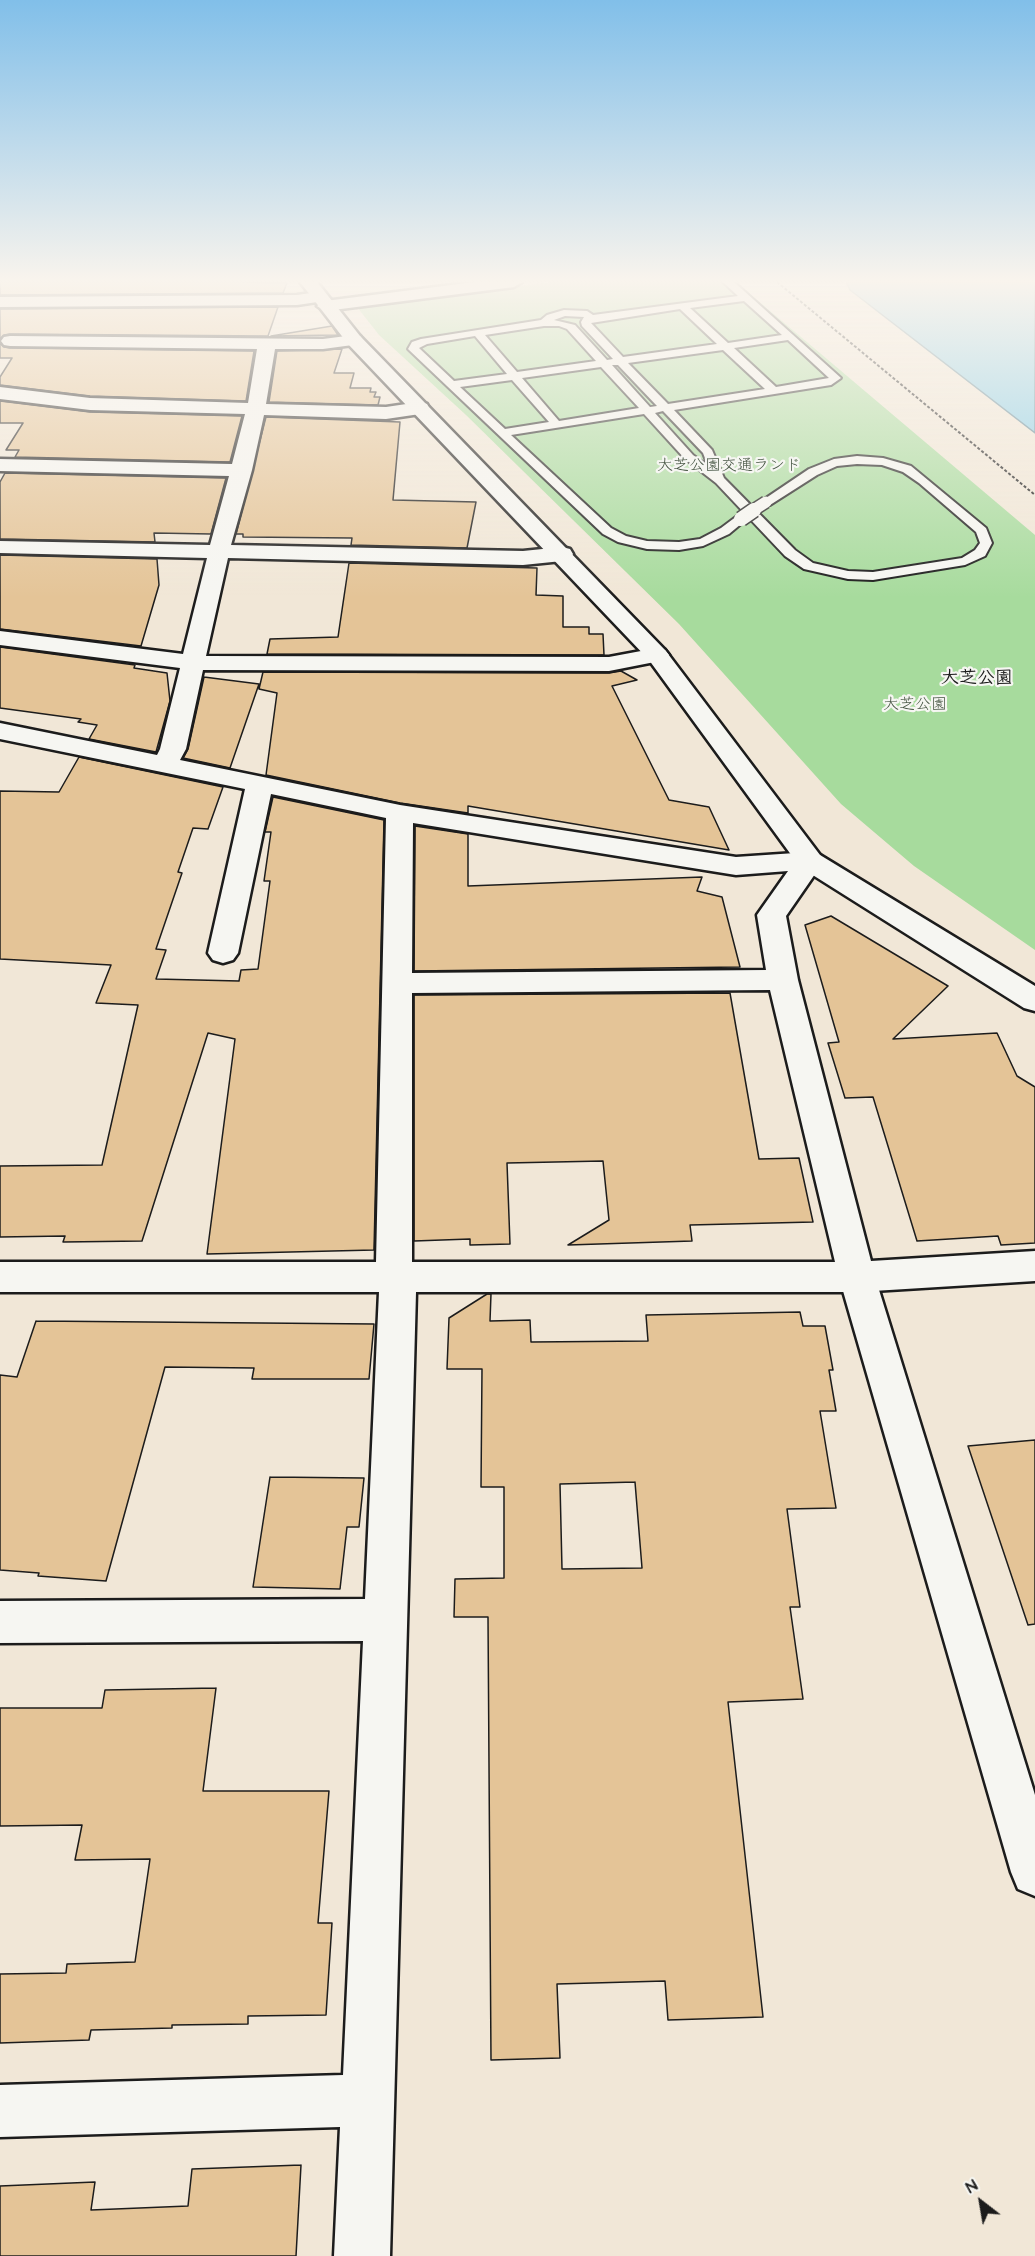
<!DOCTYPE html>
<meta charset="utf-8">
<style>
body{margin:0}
#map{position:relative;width:1035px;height:2256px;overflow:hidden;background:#f1e7d7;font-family:"Architects Daughter",sans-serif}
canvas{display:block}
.north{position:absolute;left:951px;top:2172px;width:60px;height:60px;-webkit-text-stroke:4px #f6f6f2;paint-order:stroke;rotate:329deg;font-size:16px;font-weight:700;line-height:24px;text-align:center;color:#1c1c1c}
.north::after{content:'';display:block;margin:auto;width:21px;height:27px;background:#1c1c1c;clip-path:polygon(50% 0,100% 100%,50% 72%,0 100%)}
</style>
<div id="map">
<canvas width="1035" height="2256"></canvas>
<div class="north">N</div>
</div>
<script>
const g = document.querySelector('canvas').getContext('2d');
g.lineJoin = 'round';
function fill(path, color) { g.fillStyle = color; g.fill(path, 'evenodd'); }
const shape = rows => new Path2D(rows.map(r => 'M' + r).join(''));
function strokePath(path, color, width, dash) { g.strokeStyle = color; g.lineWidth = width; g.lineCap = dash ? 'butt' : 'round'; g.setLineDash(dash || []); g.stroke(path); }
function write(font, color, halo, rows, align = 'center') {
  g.font = font + ' "Architects Daughter","Klee One",sans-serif'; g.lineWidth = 4.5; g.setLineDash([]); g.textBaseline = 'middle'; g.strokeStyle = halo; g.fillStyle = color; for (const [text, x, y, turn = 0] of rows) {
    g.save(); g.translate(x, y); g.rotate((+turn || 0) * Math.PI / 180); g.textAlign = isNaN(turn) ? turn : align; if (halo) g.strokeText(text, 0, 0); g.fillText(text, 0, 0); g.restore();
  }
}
fill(shape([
 [551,282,736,282,1035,535,1035,950,914,866,841,804,679,624,466,415,379,335,357,307]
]), '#a7db9d');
const water = shape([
 [846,282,1035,282,1035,433,850,290,846,282]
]);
fill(water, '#88cfea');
strokePath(water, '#5d8798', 1.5);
const building = shape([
 [0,282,239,282,287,283,283,293,0,295,0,282],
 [278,307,268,336,10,334,4,335,0,339,0,309,278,307],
 [332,326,338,335,271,336,332,326],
 [0,343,4,347,10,348,254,351,246,401,90,396,0,385,0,377,12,358,0,358,0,343],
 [342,349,334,373,354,373,350,388,371,388,370,392,376,392,374,397,380,397,378,405,269,402,277,351,342,349],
 [0,401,90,412,242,416,230,462,15,457,19,450,6,450,23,423,0,423,0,401],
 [266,417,400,422,393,500,476,502,467,548,351,545,352,538,243,537,243,534,236,534,266,417],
 [5,473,226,478,211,534,154,533,155,542,0,539,0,482,5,473],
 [0,555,157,559,159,585,141,646,0,629,0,555],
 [349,563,537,568,536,595,563,596,563,627,589,627,589,634,603,634,604,655,267,654,270,639,338,637,349,563],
 [0,647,135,665,134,668,167,673,170,701,156,752,89,739,97,725,78,722,81,719,0,708,0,647],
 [621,671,637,680,612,686,669,800,709,807,729,850,468,806,468,813,400,803,266,775,277,693,259,689,263,672,609,673,621,671],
 [204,677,259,684,230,768,183,758,188,749,204,677],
 [79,757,223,787,208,829,193,828,178,872,182,873,156,949,166,950,156,979,239,981,241,970,258,969,270,881,264,881,271,832,265,832,273,797,384,820,374,1250,207,1254,235,1039,208,1033,142,1241,63,1242,65,1236,0,1237,0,1166,102,1165,138,1005,96,1003,111,965,0,959,0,791,59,792,79,757],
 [415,826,468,834,468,886,702,877,697,891,722,897,740,967,414,971,415,826],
 [831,916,948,986,893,1039,997,1033,1017,1076,1035,1087,1035,1243,1001,1245,998,1236,917,1241,873,1097,845,1098,828,1043,839,1042,805,925,831,916],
 [730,993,759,1159,799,1158,813,1222,690,1225,692,1241,568,1245,609,1220,603,1161,507,1163,510,1244,470,1245,470,1239,414,1241,414,995,730,993],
 [487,1294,491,1294,490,1321,530,1320,531,1342,648,1341,646,1315,800,1312,803,1326,825,1326,833,1370,829,1370,836,1411,820,1411,836,1508,787,1509,800,1607,790,1607,803,1699,728,1702,763,2017,668,2020,665,1981,557,1984,560,2058,491,2060,488,1617,454,1617,455,1579,504,1578,504,1487,481,1487,482,1369,447,1369,449,1318,487,1294],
 [635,1482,642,1568,562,1569,560,1484,635,1482],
 [36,1321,374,1324,369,1379,252,1379,254,1368,165,1367,106,1581,38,1576,39,1573,0,1570,0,1375,17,1377,36,1321],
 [1035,1440,1035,1624,1028,1625,968,1446,1035,1440],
 [270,1477,364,1478,359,1527,347,1527,340,1589,253,1587,270,1477],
 [216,1688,203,1791,329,1791,318,1923,332,1923,326,2015,248,2016,248,2024,172,2025,172,2028,91,2030,89,2040,0,2043,0,1974,66,1973,67,1964,135,1962,150,1859,75,1860,82,1825,0,1826,0,1708,102,1708,105,1690,216,1688],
 [301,2165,296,2256,0,2256,0,2186,95,2182,91,2210,188,2206,192,2169,301,2165]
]);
fill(building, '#e4c497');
strokePath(building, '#1c1c1c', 1.5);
const lane = shape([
 [723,282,734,282,841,378,831,385,674,410,712,450,724,478,795,550,813,563,848,571,873,572,962,558,975,550,980,543,976,532,919,483,903,472,882,465,857,464,837,466,817,475,770,505,762,505,760,502,809,469,834,459,857,456,883,458,911,466,986,528,992,543,985,556,965,565,873,580,848,579,804,569,785,556,716,483,685,459,644,414,511,435,611,528,626,536,647,541,679,542,700,539,721,528,737,516,745,516,747,519,729,534,703,546,679,550,647,549,618,542,603,534,408,349,412,342,421,339,541,320,547,315,564,310,587,311,593,315,738,296,723,282],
 [744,301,782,335,728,343,690,308,744,301],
 [680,309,717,344,623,357,591,323,680,309],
 [565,316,584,317,581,322,582,326,613,359,607,360,575,325,554,320,565,316],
 [544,326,559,326,567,329,596,361,517,372,485,335,544,326],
 [475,336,507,374,454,381,419,348,427,344,475,336],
 [788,340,829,378,776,387,734,348,788,340],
 [723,350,765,389,668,404,628,363,723,350],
 [612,365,618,365,657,406,650,407,612,365],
 [601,367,639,408,559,421,522,378,601,367],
 [512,380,549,422,505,429,460,387,512,380],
 [663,411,703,453,708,466,693,455,655,413,663,411]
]);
const street = shape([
 [475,282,522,282,514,287,325,311,317,306,325,301,475,282],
 [318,292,326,297,324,301,297,305,0,307,0,297,297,295,318,292],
 [354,335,360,336,363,340,360,344,323,349,275,349,266,404,386,407,420,402,427,404,429,408,427,412,420,414,386,419,264,415,252,470,231,545,523,551,562,547,570,549,573,554,570,559,562,561,523,565,228,558,206,656,609,657,657,648,665,650,669,655,665,660,609,671,203,670,186,749,180,760,400,805,736,857,810,852,820,855,824,861,786,916,798,980,871,1261,1035,1251,1035,1281,857,1292,416,1292,390,2256,334,2256,340,2127,0,2137,0,2085,343,2075,363,1641,0,1643,0,1601,365,1599,379,1292,0,1292,0,1262,376,1262,386,818,271,794,238,953,233,960,223,963,213,960,208,953,245,789,0,739,0,723,157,755,160,749,180,668,0,645,0,631,183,654,207,558,0,553,0,541,210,545,229,476,0,471,0,459,232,464,245,414,90,410,0,399,0,387,90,398,248,403,257,349,10,346,4,345,1,341,4,337,10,336,323,339,354,335],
 [413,823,736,875,788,871,757,915,766,970,412,973,413,823],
 [770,990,835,1262,412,1262,412,993,770,990]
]);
const secondary = shape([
 [300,282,317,282,360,336,665,650,820,855,1035,986,1035,1011,1024,1008,800,867,649,660,348,344,300,282],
 [857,1262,870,1267,875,1277,1035,1795,1035,1896,1018,1889,1011,1872,839,1277,844,1267,857,1262]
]);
strokePath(lane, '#1c1c1c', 4);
strokePath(street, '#1c1c1c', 5);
strokePath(secondary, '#1c1c1c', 5);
strokePath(shape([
 [777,282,1035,495]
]), '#1c1c1c', 2, [3, 2]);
fill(lane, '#f6f6f2');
fill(street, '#f6f6f2');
fill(secondary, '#f6f6f2');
const laneBridgeFar1 = shape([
 [752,511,766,502]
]);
const laneBridge = shape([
 [741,519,754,510]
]);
strokePath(laneBridgeFar1, '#1c1c1c', 14, []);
strokePath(laneBridge, '#1c1c1c', 17, []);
strokePath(laneBridgeFar1, '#f6f6f2', 11);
strokePath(laneBridge, '#f6f6f2', 14);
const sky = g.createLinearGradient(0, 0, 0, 598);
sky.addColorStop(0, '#81bfe9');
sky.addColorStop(0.47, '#f9f4ed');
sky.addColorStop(1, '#f9f4ed00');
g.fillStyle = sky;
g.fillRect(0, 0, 1035, 598);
write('16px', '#465543', '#f6f6f2', [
 ["大芝公園交通ランド",729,467],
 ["大芝公園",915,706]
]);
write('bold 18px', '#1c1c1c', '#f6f6f2', [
 ["大芝公園",977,679]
]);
</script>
